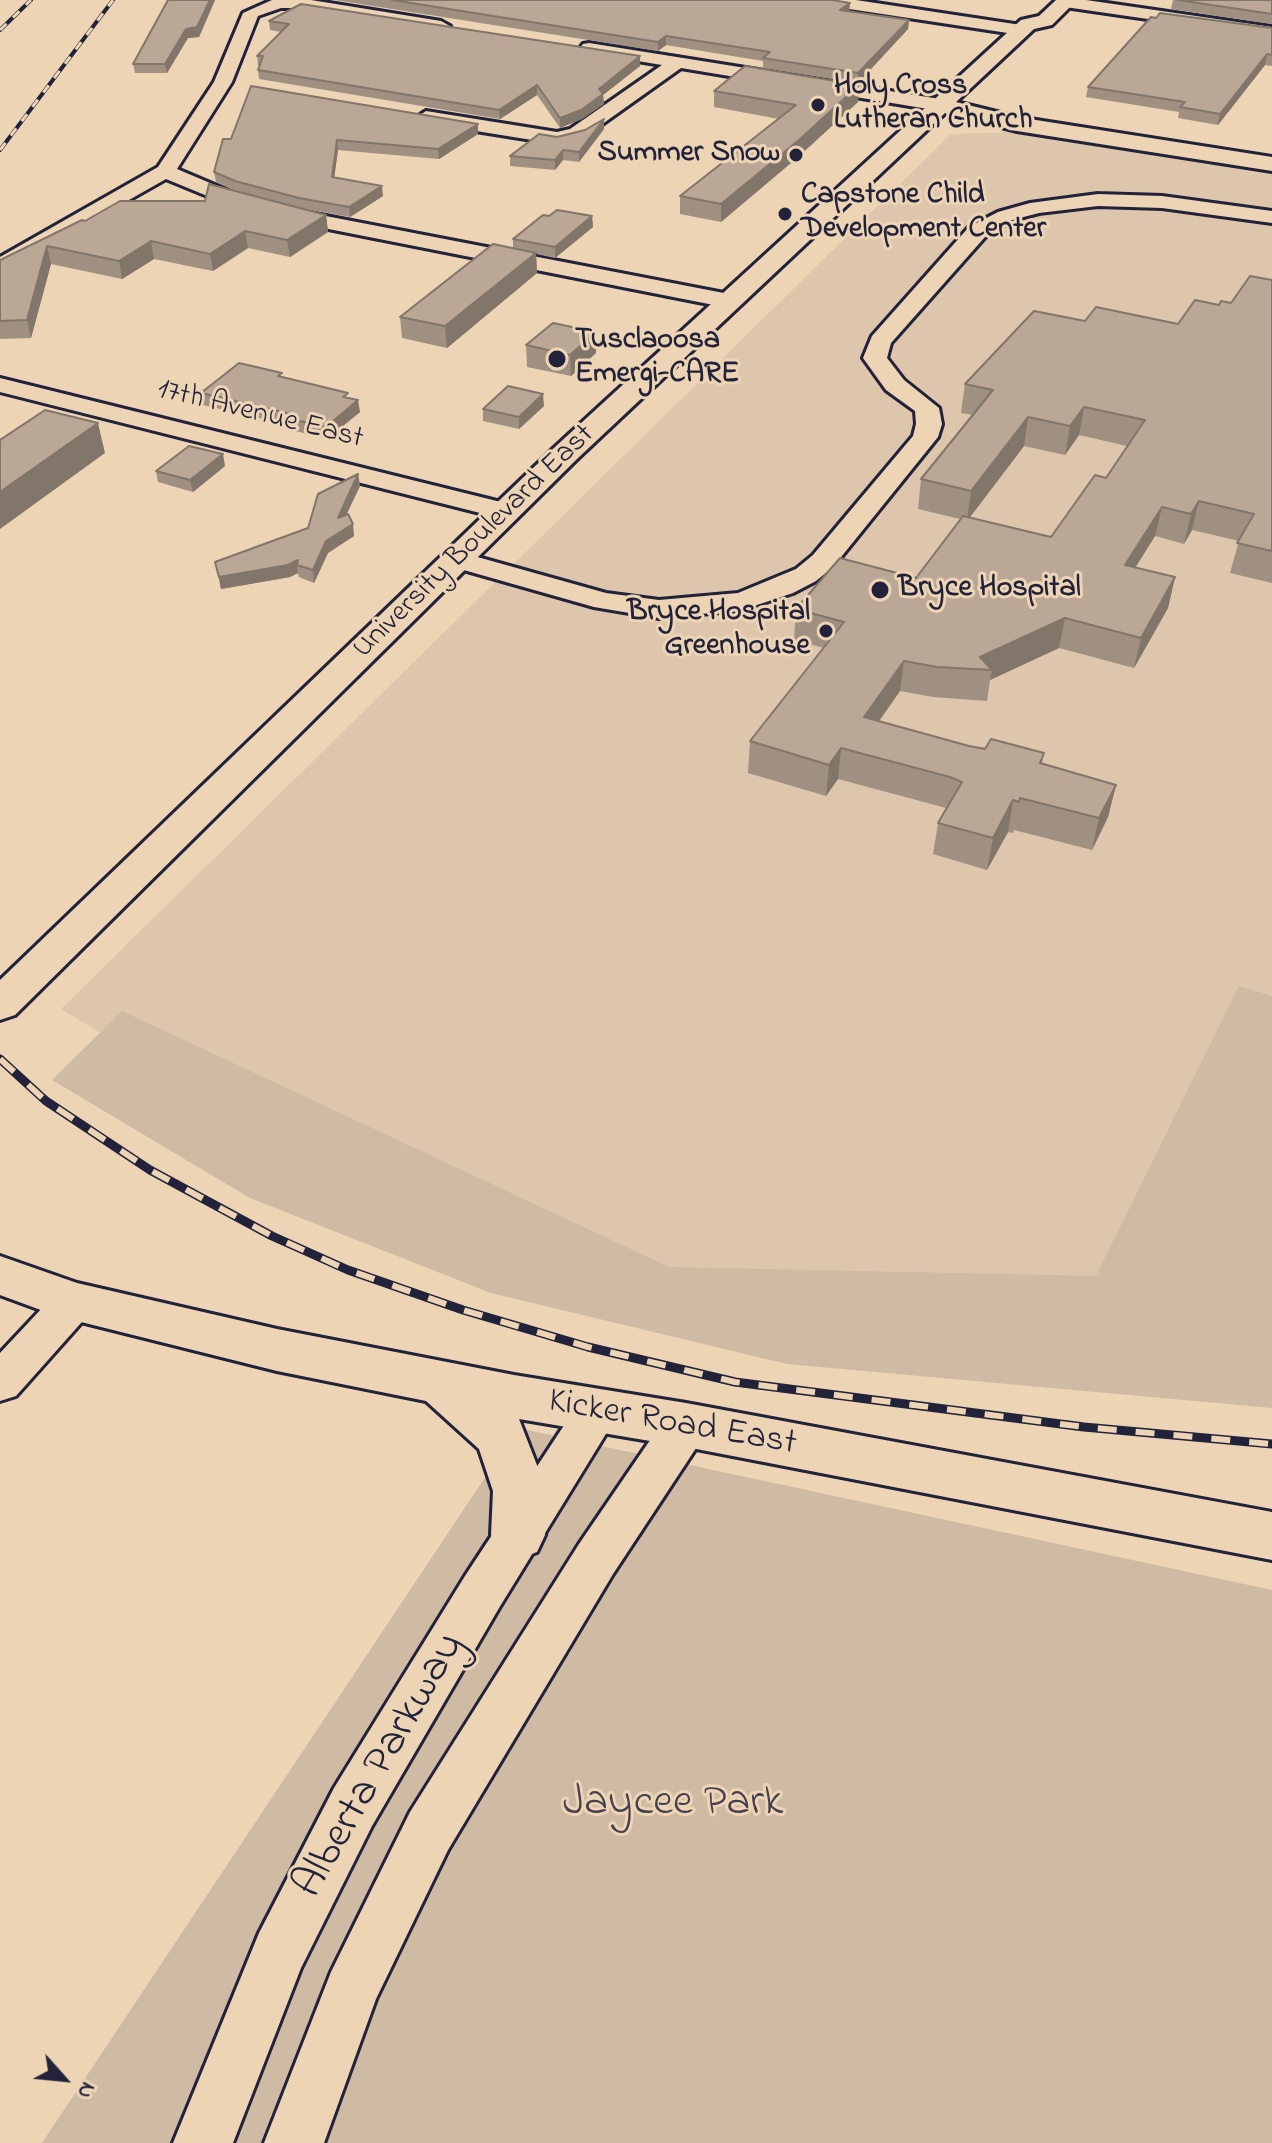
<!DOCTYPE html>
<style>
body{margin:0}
#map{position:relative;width:1272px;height:2143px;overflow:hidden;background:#ecd4b4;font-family:"Indie Flower",sans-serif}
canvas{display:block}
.north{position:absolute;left:24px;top:2039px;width:80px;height:80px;-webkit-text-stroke:6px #ecd4b4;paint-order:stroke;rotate:117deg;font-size:22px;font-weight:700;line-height:32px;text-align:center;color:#22223b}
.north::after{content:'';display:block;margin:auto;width:28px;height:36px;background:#22223b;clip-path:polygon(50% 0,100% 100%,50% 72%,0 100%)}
</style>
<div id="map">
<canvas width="1272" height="2143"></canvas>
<div class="north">N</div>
</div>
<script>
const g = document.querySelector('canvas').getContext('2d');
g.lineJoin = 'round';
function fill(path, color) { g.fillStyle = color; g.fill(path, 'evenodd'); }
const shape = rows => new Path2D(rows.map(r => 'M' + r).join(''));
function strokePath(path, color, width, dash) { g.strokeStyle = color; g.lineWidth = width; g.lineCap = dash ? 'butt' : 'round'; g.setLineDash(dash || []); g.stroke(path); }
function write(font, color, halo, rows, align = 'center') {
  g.font = font + ' "Indie Flower",sans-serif'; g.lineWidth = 6; g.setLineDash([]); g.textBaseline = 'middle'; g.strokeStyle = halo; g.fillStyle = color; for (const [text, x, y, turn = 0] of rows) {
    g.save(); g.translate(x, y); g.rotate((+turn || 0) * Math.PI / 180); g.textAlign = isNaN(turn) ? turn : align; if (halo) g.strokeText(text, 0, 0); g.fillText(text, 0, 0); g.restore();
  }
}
fill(shape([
 [1019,132,1272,171,1272,1355,857,1346,325,1167,61,1009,951,134]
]), '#ddc6ab');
fill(shape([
 [1239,986,1272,996,1272,1408,787,1364,491,1293,250,1198,52,1080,122,1011,669,1267,1096,1276],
 [518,1428,1272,1590,1272,2143,42,2143]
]), '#cfbaa3');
const street = shape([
 [272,0,311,0,441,21,450,26,441,31,298,8,281,8,258,16,232,82,177,169,236,194,300,211,729,294,737,296,740,301,737,306,729,308,298,223,222,202,166,179,0,273,0,257,158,167,214,82,243,13,272,0],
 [815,0,856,0,1021,25,1030,30,1021,35,823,5,815,0],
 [1058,0,1086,0,1272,27,1272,37,1065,7,1059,6,1058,0],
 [589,43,940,99,949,105,940,111,681,68,584,137,557,144,426,123,417,117,426,111,557,132,570,129,662,65,583,52,580,48,583,44,589,43],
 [1098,194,1162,196,1272,211,1272,223,1162,208,1098,206,1039,213,1012,220,985,237,891,343,887,358,904,380,939,408,942,424,938,437,833,567,816,581,793,593,742,610,659,618,594,607,446,565,442,559,446,553,456,551,606,593,659,600,738,593,796,569,813,555,913,436,916,424,915,411,886,390,863,358,872,336,969,227,998,212,1030,203,1098,194],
 [0,378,513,505,517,511,513,517,504,519,0,392,0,378],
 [74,1285,89,1290,95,1302,89,1314,16,1396,0,1401,0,1353,59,1290,74,1285],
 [598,1392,614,1398,620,1411,499,1608,372,1826,301,1968,233,2143,173,2143,259,1933,334,1788,465,1576,582,1398,598,1392],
 [686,1406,702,1411,709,1425,702,1439,613,1574,448,1850,376,1999,324,2143,264,2143,331,1972,410,1812,579,1544,670,1411,686,1406]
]);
const secondary = shape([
 [1056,0,1077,0,1052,25,1034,29,956,102,1017,117,1272,157,1272,171,1017,131,945,113,577,459,15,1015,0,1020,0,980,555,447,1021,20,1039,16,1056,0],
 [0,1256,77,1283,277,1329,514,1375,686,1403,1272,1512,1272,1560,686,1447,519,1419,547,1491,545,1535,537,1552,518,1559,499,1552,491,1535,493,1491,479,1449,426,1401,277,1371,57,1316,0,1295,0,1256]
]);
strokePath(street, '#22223b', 6);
strokePath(secondary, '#22223b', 6);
fill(street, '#ecd4b4');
fill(secondary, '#ecd4b4');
const railFar1 = shape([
 [0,30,31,0],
 [0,150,113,0]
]);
const rail = shape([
 [0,1059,46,1101,150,1170,272,1236,348,1270,463,1310,588,1347,735,1382,1084,1427,1272,1444]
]);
strokePath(railFar1, '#22223b', 4);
strokePath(rail, '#22223b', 9);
strokePath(railFar1, '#ecd4b4', 3, [9]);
strokePath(rail, '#ecd4b4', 6, [19]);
fill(shape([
 [168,0,215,0,199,37,188,38,167,73,135,73,133,64],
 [335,0,832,0,850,3,849,11,909,20,908,29,858,83,763,68,763,61,666,45,658,51],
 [1173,0,1272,0,1272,24,1171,9],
 [269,21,640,66,603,95,604,104,582,119,560,128,537,95,500,119,259,79,258,70,259,65,258,65,257,56,281,32,270,30],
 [1272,28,1272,66,1265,65,1218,125,1178,118,1179,112,1086,97,1088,87],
 [859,85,858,102,798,157,721,222,680,214,680,196,779,119,714,107,714,91],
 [604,129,579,162,563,160,555,170,510,166,510,156,557,137,585,130],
 [478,134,439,159,338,150,334,177,383,196,350,217,301,208,237,191,216,182,214,172,223,139],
 [326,215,328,232,290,257,248,248,213,271,154,259,122,279,51,264,31,338,0,339,0,260,85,221],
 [549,216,592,216,593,227,555,258,536,254,537,273,447,348,402,338,400,317,513,248,513,239],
 [1272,280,1272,583,1230,573,1239,541,1192,530,1184,544,1155,536,1135,568,1175,577,1168,608,1134,668,1059,648,990,680,987,701,933,697,900,691,879,721,969,746,1044,753,1042,764,1116,785,1108,817,1092,850,1014,830,1013,833,1008,832,987,870,933,854,938,823,946,808,838,779,826,796,748,773,750,741,824,648,794,640,796,609,916,578,960,519,918,509,921,479,973,415,961,413,965,384,1085,321,1178,324,1219,305,1231,303],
 [1079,435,1127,446,1106,478,1051,537,970,517,1024,446,1065,455],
 [526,345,596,353,571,376,527,367],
 [282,378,349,398,360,412,327,439,288,429,288,425,203,405,201,393],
 [544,406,519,429,483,421,483,409],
 [225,466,193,492,158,482,156,471],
 [358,474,360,486,346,515,354,536,328,553,314,583,299,577,298,573,290,577,221,589,215,562,308,528]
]), '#a09081');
fill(shape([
 [210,0,215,0,199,37,188,38,167,73,165,64,186,29],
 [850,3,849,12,840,10],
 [909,20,908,29,858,83,858,73],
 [666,36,666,45,658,51,658,42],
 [1267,54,1265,65,1218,125,1220,114],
 [640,56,640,66,603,95,604,104,582,119,560,128,560,118],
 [537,85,537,95,500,119,499,110],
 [859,85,858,102,798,157,721,222,721,204],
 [604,119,604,129,579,162,579,152],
 [478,124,478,134,439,159,438,149],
 [337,140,338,150,333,187,332,177],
 [563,150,563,160,555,170,555,160],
 [382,186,383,196,350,217,349,207],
 [326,215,328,232,290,257,287,240],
 [592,216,593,227,555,258,555,247],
 [245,231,248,248,213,271,210,254],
 [151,241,154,259,122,279,119,261],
 [47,246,51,264,31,338,27,320],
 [536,253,537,273,447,348,445,326],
 [596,332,596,353,571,376,570,355],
 [543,394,544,406,519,429,519,417],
 [358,400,360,412,327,439,326,427],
 [1084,407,1079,435,1065,455,1070,426],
 [1028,417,1024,446,967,521,971,491],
 [98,423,105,453,0,529,0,492],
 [223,454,225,466,193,492,190,480],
 [358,474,360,486,339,530,338,518],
 [1199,501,1192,530,1184,544,1191,514],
 [1162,507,1155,536,1118,595,1125,565],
 [353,524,354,536,328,553,314,583,313,570,326,541],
 [298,560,297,565,298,573,290,577,221,589,219,577],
 [1175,577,1168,608,1134,668,1141,638],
 [1065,618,1059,648,990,680,992,670,980,657],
 [904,661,900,691,860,748,864,717],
 [841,748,838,779,826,796,829,765],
 [1116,785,1108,817,1092,850,1099,818],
 [1013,800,1008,832,987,870,993,838]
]), '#827569');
const building = shape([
 [168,0,210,0,197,27,186,29,165,64,133,64,168,0],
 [392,0,832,0,850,3,840,10,909,20,858,73,763,58,770,52,666,36,658,42,392,0],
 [1178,0,1272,0,1272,14,1178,0],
 [301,4,640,56,599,89,603,94,581,110,560,118,537,85,499,110,258,70,263,56,257,56,289,24,269,21,301,4],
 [1160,13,1272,28,1272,55,1267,54,1220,114,1180,107,1185,102,1088,87,1151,17,1156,18,1160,13],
 [745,66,859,85,799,140,721,204,680,196,796,105,714,91,745,66],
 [251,86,478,124,438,149,337,140,332,177,382,186,349,207,299,198,235,181,214,172,223,139,231,139,251,86],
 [604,119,579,152,563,150,555,160,510,156,539,134,557,137,585,130,604,119],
 [209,184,326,215,287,240,245,231,210,254,151,241,119,261,47,246,27,320,0,321,0,260,82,220,85,221,120,201,205,201,209,184],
 [557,210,592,216,555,247,513,239,543,215,549,216,557,210],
 [493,244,536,253,445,326,400,317,493,244],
 [1250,276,1272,280,1272,551,1237,543,1254,514,1199,501,1191,514,1162,507,1125,565,1175,577,1141,638,1065,618,980,657,992,670,937,667,904,661,864,717,969,746,985,749,991,739,1044,753,1040,763,1116,785,1099,818,1020,798,1019,802,1013,800,993,838,938,823,962,782,950,777,841,748,829,765,750,741,844,622,796,609,840,558,916,578,963,516,1051,537,1095,475,1106,478,1145,420,1084,407,1070,426,1028,417,971,491,921,479,993,390,965,384,1034,311,1085,321,1096,307,1178,324,1195,300,1219,305,1221,301,1231,303,1250,276],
 [553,323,596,332,570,355,526,345,553,323],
 [239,363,282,373,278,376,348,393,343,397,358,400,326,427,287,418,291,414,201,393,239,363],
 [508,386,543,394,519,417,483,409,508,386],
 [45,410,98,423,0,492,0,440,45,410],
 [189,446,223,454,190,480,156,471,189,446],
 [358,474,338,518,348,514,353,524,326,541,313,570,297,565,298,560,288,565,219,577,215,562,308,528,318,494,358,474]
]);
fill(building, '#baa796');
strokePath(building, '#827569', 2);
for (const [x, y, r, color] of [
 [818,105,8,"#22223b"],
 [796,155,8,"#22223b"],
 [785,214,8,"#22223b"],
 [557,359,10,"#22223b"],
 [880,590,10,"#22223b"],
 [826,631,8,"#22223b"]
]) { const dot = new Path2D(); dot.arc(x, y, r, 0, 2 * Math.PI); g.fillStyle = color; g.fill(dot); strokePath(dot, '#ecd4b4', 3); }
write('bold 30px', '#22223b', '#ecd4b4', [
 ["Holy Cross",834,88],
 ["Lutheran Church",834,122],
 ["Summer Snow",780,155,"right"],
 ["Capstone Child",801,197],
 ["Development Center",801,231],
 ["Tusclaoosa",575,342],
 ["Emergi-CARE",575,376],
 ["Bryce Hospital",898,590],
 ["Bryce Hospital",810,614,"right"],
 ["Greenhouse",810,648,"right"]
], 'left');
write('30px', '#22223b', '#ecd4b4', [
 ["17th Avenue East",260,416,14],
 ["University Boulevard East",475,543,-44]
]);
write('36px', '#22223b', '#ecd4b4', [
 ["Kicker Road East",672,1425,10]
]);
write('44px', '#22223b', '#ecd4b4', [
 ["Alberta Parkway",382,1767,-60]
]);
write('44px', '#454050', '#ecd4b4', [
 ["Jaycee Park",673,1806]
]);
</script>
